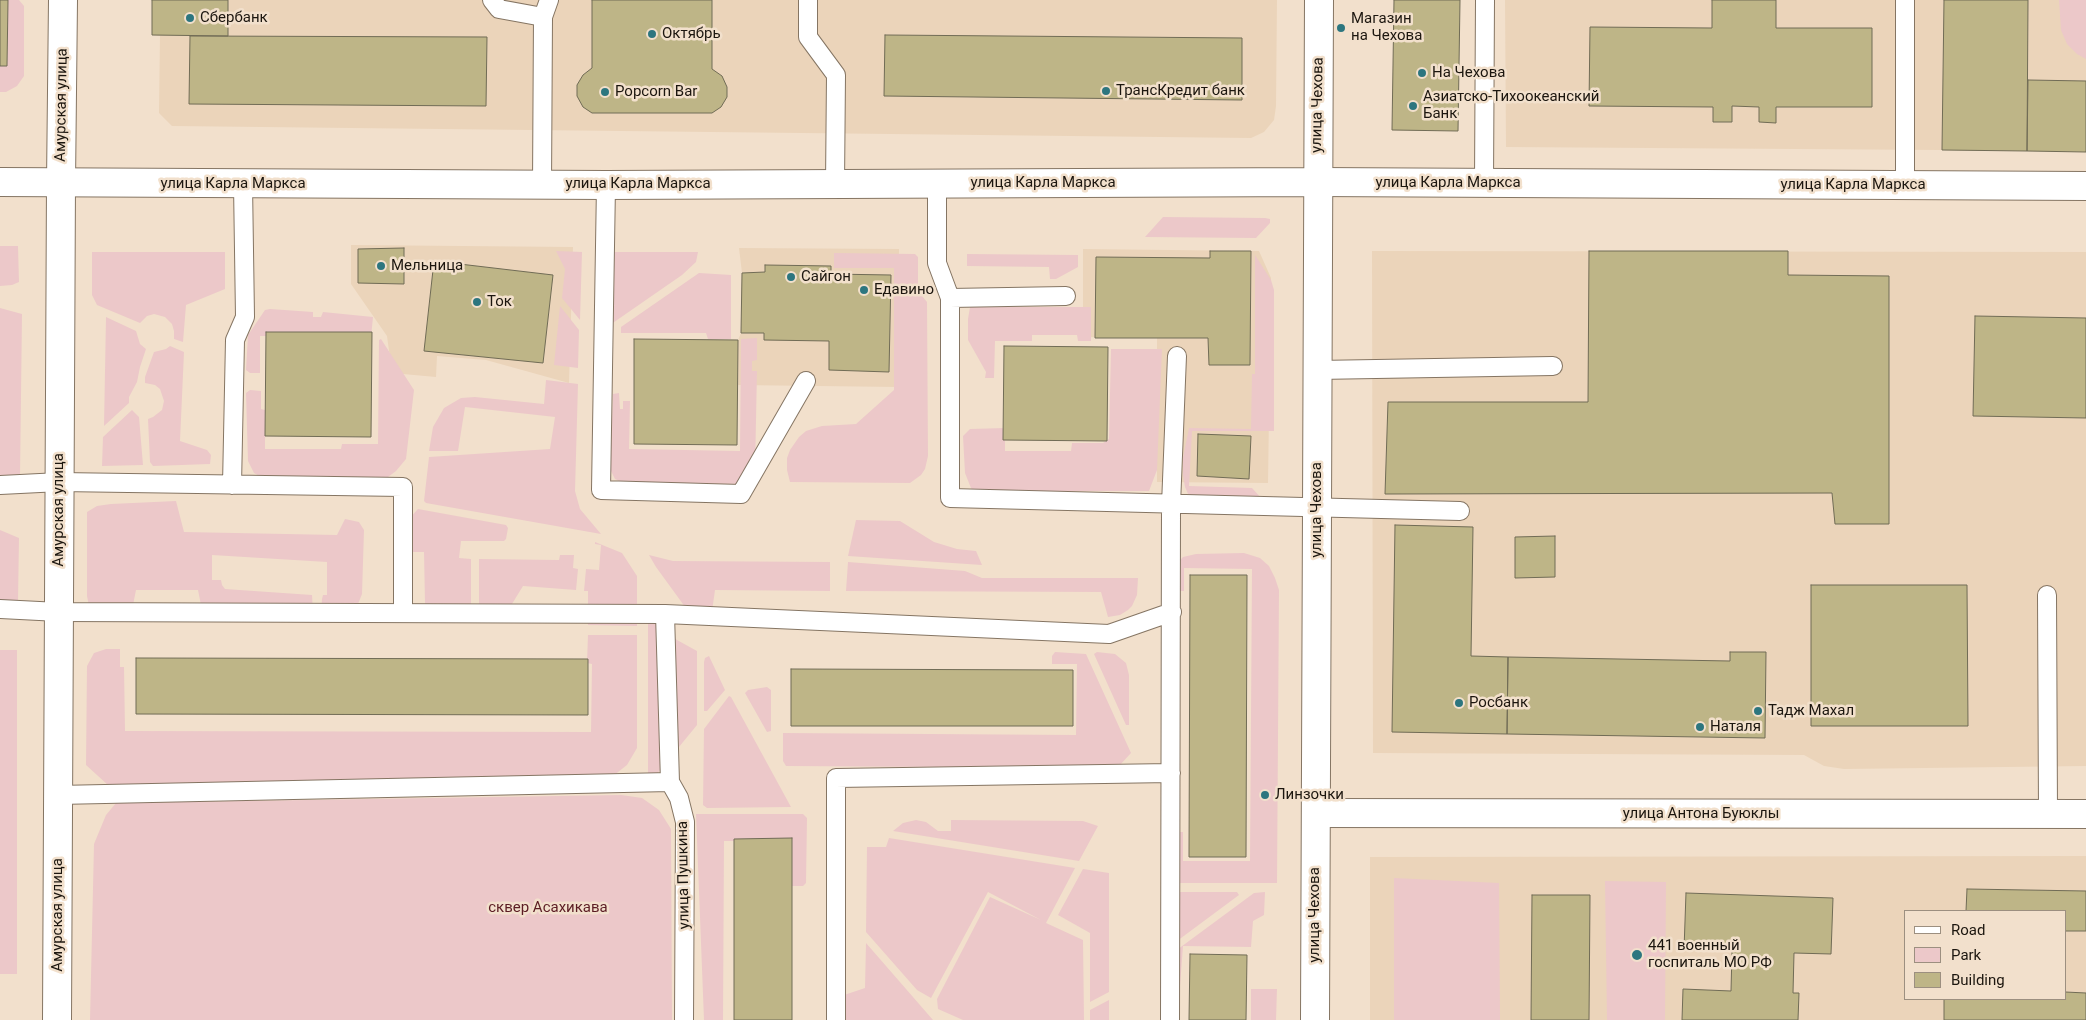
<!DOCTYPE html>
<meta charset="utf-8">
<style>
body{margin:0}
#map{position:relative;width:2086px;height:1020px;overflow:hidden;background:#f2e0cc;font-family:Roboto,sans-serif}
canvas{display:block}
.legend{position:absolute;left:1904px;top:910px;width:162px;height:90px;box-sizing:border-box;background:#f2e0cc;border:1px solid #9c8f80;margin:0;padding:6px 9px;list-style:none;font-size:15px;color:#1c160f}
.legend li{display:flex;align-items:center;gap:10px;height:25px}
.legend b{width:25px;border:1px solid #9c8f80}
</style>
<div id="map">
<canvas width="2086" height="1020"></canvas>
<ul class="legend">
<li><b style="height:6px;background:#fff"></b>Road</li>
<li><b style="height:14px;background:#ecc8c9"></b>Park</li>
<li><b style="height:14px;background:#beb587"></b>Building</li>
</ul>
</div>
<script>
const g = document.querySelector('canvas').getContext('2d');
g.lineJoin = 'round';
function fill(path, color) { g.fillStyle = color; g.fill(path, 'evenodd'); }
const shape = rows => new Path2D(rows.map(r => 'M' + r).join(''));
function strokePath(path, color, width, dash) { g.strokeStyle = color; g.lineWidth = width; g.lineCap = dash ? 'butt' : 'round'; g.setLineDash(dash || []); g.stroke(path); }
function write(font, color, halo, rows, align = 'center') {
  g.font = font + ' Roboto,sans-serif'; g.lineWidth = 5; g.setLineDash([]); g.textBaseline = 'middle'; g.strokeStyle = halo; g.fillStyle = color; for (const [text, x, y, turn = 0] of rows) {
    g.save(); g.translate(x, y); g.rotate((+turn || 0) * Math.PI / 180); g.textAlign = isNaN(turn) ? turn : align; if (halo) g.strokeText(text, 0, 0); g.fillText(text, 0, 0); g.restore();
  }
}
fill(shape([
 [152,0,1277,0,1276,106,1274,120,1264,132,1251,138,172,126,159,113,160,36,152,35],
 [1505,0,2086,0,2086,151,1506,147],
 [351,245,573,247,569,383,486,360,437,356,436,377,392,373,387,336,351,284],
 [739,248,899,249,898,387,737,385,738,340,741,333,742,273],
 [1083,249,1259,251,1271,278,1268,483,1157,482,1157,338,1083,337],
 [1372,251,2086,252,2086,766,1844,769,1824,766,1804,755,1373,753],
 [2086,856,2086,1020,1370,1020,1370,857],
 [1905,911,2065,911,2065,999,1905,999]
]), '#ebd4ba');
fill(shape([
 [8,0,19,0,24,6,24,76,17,86,6,92,0,92,0,66,7,66],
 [2059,0,2086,0,2086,59,2077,54,2067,44,2061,30],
 [1163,217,1265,218,1270,219,1270,223,1256,238,1145,237],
 [0,246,18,246,19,282,12,285,0,286],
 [556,251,582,252,580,320,562,298,565,269],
 [92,252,225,252,225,289,186,305,183,342,174,339,174,331,172,324,165,317,154,314,147,316,140,323,97,305,92,295],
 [609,252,698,252,696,262,682,275,607,327],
 [834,253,915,254,918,257,918,291,927,302,928,456,925,469,921,475,910,483,790,482,787,470,787,458,790,450,799,437,806,431,822,426,856,424,894,390,894,268,834,268],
 [967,254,1078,255,1078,267,1056,279,1050,279,1049,267,967,266],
 [1255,255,1271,280,1274,290,1274,431,1192,431,1189,486,1252,488,1262,499,1189,496,1185,487,1183,475,1183,458,1189,428,1251,429,1252,374,1255,374],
 [699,273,731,275,731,339,708,339,706,333,621,333,621,327],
 [560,306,579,330,578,368,554,365],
 [970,307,1091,307,1091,341,1078,341,1077,335,1032,335,1032,341,995,341,994,378,985,378,986,372,968,340,968,319],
 [0,308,22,314,20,477,0,481],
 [270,309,313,312,313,317,321,317,323,312,373,317,371,337,260,336,260,373,250,373,246,370,248,335,265,310],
 [106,317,136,331,140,344,146,349,140,367,137,382,129,397,129,403,104,426],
 [757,338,757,360,752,361,752,371,757,371,755,469,748,484,624,483,615,479,610,469,613,394,619,393,620,409,623,409,623,401,630,401,629,449,740,451,741,339],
 [381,339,414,390,406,459,396,471,384,480,263,478,254,473,248,461,246,393,250,390,261,391,261,409,265,410,265,449,341,449,342,444,378,444,379,340],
 [170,346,184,352,180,441,207,450,211,455,210,464,153,466,150,462,148,419,153,417,162,410,164,401,160,389,155,385,145,383,145,377,154,352,166,349],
 [1111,349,1162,349,1157,470,1149,491,974,491,971,488,965,473,963,436,970,429,1005,428,1005,451,1071,451,1072,443,1103,443,1109,439],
 [546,380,578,384,575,491,580,509,601,534,426,503,424,501,429,457,550,449,555,417,465,407,458,451,429,451,433,427,444,408,461,398,475,397,544,404],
 [132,410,139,417,143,465,102,466,103,437],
 [176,501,184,532,337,535,345,519,359,522,364,530,362,594,358,604,321,612,322,599,323,595,327,595,327,562,212,555,212,580,221,580,222,585,225,589,312,595,313,612,201,605,198,590,136,590,133,605,90,611,87,596,87,512,97,506,111,504],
 [418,509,506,525,508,528,506,539,504,541,461,541,459,558,471,559,471,612,427,606,425,603,424,552,409,552,408,520],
 [856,520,900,521,934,542,957,549,976,551,982,565,848,556],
 [0,530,19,538,18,601,0,605],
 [595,542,622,553,637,576,637,626,588,625,588,591,584,591,586,569,599,570,601,545,595,544],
 [1244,553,1260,558,1269,566,1275,578,1279,590,1277,883,1173,883,1170,832,1183,832,1183,861,1250,861,1252,569,1184,568,1184,591,1175,591,1172,569,1183,557,1196,554],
 [560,555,574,555,573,568,578,569,576,590,523,586,507,612,479,612,479,559,559,560],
 [649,555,673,561,830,562,830,591,715,590,712,611,688,611,656,567],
 [848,562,965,571,982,578,1138,578,1137,595,1132,606,1128,610,1120,615,1108,617,1101,592,846,591],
 [648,608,666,631,677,640,697,651,697,725,656,775,648,775],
 [588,635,637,635,637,748,627,765,613,776,109,786,86,765,87,666,94,653,106,649,120,649,120,667,124,667,125,731,591,732,592,664,587,663],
 [0,650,17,650,17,974,0,974],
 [1055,652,1086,654,1131,753,1120,765,1111,768,786,766,783,761,783,733,1076,735,1077,664,1052,664,1052,656],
 [1097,652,1115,654,1126,663,1129,675,1129,725,1126,725,1094,654],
 [709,656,725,690,707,711,704,711,704,662,705,658],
 [767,687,771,690,771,731,767,732,745,693,748,690],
 [729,696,731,697,791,807,707,808,703,805,704,729],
 [621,795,642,798,659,810,671,829,672,1020,90,1020,94,844,106,815,116,803],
 [696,814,803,814,807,818,806,883,803,886,792,886,792,841,724,841,723,1020,704,1020],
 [916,820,926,822,938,831,951,831,951,820,1083,821,1098,826,1079,861,893,831,903,823],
 [889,838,1075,868,1046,923,1083,940,1084,1020,963,1020,938,1009,937,999,990,897,1041,920,988,892,931,998,917,990,866,932,867,847,886,847],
 [1083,869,1109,873,1109,992,1090,1002,1090,933,1058,915],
 [1394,878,1499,883,1500,1020,1394,1020],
 [1605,881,1666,882,1665,1020,1607,1020],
 [1174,892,1237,892,1239,895,1173,944],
 [1265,892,1264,915,1253,921,1251,947,1183,946,1180,986,1172,987,1170,955,1254,893],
 [866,943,933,1020,841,1020,841,996,865,988],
 [1251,989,1277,989,1276,1020,1251,1020],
 [1109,1000,1109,1020,1090,1020,1090,1010]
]), '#ecc8c9');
const building = shape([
 [0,0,8,0,7,66,0,66,0,0],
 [152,0,228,0,228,36,152,35,152,0],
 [592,0,712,0,712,69,722,76,727,87,727,97,721,107,712,113,592,113,583,107,577,96,577,85,583,75,592,68,592,0],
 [1394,0,1460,0,1458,131,1392,130,1394,0],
 [1712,0,1776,0,1776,28,1872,28,1872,107,1776,107,1776,123,1759,122,1759,107,1732,106,1732,122,1713,122,1713,107,1589,106,1590,27,1712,28,1712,0],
 [1944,0,2028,0,2027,151,1942,150,1944,0],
 [885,35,1242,38,1242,100,884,96,885,35],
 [190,36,487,37,486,106,189,104,190,36],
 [2028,80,2086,81,2086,152,2027,151,2028,80],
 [404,248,404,284,358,283,358,249,404,248],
 [1210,251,1251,251,1250,365,1209,365,1208,338,1095,338,1096,257,1210,258,1210,251],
 [1589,251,1788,251,1788,275,1889,276,1889,524,1835,524,1832,493,1385,494,1388,402,1588,402,1589,251],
 [434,261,553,275,543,363,424,351,434,261],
 [765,265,831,266,831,274,891,275,889,372,829,370,829,341,764,340,764,333,741,333,742,273,765,272,765,265],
 [1975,316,2086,318,2086,418,1973,416,1975,316],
 [266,332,372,332,371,437,265,436,266,332],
 [634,339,738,340,737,445,634,444,634,339],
 [1004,346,1108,347,1107,441,1003,440,1004,346],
 [1198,434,1251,436,1249,479,1197,476,1198,434],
 [1395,525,1473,527,1471,656,1508,657,1507,734,1392,732,1395,525],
 [1555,536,1555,577,1515,578,1515,537,1555,536],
 [1190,575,1247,575,1246,857,1189,857,1190,575],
 [1811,585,1967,585,1968,726,1811,726,1811,585],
 [1730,652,1766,652,1765,738,1507,734,1508,657,1730,661,1730,652],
 [136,658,588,659,588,715,136,714,136,658],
 [791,669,1073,670,1073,726,791,726,791,669],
 [792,838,792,1020,734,1020,734,839,792,838],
 [1967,889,2086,891,2086,931,2065,931,2065,911,1966,911,1967,889],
 [1686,893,1833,898,1831,954,1794,953,1793,993,1799,993,1798,1020,1682,1020,1683,989,1731,991,1732,951,1684,950,1686,893],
 [1532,895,1590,895,1589,1020,1531,1020,1532,895],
 [1190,954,1247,955,1246,1020,1189,1020,1190,954],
 [2065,992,2086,993,2086,1020,1944,1020,1944,999,2065,999,2065,992]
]);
fill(building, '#beb587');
strokePath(building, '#716c56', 1);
const service = shape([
 [492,0,499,9,543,17],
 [808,0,808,37,836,75,835,184],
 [937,183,937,263,950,298,950,498,1460,511],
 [1484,183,1485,0],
 [542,185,543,17,549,0],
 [606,185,601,490,741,494,806,381],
 [1905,186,1905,0],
 [950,298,1066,296],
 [1317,370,1553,366],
 [0,485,60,482,403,487,403,613],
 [232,485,235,340,245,317,243,184],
 [2047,595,2048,813],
 [0,609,59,612,665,614,1109,634,1172,612],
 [665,614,670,782,679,798,685,822,684,1020],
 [58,795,670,782],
 [836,1020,836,778,1171,773],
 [1170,1020,1171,505,1177,356]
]);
const minor = shape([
 [1317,182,2086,186],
 [1316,813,2086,814],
 [57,1020,61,183,63,0]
]);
const tertiary = shape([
 [0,182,606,185,1317,182],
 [1315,1020,1319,0]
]);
strokePath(service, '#857563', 20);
strokePath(minor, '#857563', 30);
strokePath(tertiary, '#857563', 30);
strokePath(service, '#fff', 18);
strokePath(minor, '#fff', 28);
strokePath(tertiary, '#fff', 28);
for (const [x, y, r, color] of [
 [190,18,5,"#2d767f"],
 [1341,28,5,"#2d767f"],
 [652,34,5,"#2d767f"],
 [1422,73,5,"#2d767f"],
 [1106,91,5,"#2d767f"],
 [605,92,5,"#2d767f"],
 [1413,106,5,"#2d767f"],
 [381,266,5,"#2d767f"],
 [791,277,5,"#2d767f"],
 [864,290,5,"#2d767f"],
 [477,302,5,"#2d767f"],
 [1459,703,5,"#2d767f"],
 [1758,711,5,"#2d767f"],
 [1700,727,5,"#2d767f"],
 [1265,795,5,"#2d767f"],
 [1637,955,6,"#2d767f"]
]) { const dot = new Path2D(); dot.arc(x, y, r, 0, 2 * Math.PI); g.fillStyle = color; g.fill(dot); strokePath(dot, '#f2e0cc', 2); }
write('15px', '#1c160f', '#f2e0cc', [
 ["Сбербанк",200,18],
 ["Магазин",1351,19],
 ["на Чехова",1351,36],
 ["Октябрь",662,34],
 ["На Чехова",1432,73],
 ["ТрансКредит банк",1116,91],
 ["Popcorn Bar",615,92],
 ["Азиатско-Тихоокеанский",1423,97],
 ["Банк",1423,114],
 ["Мельница",391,266],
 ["Сайгон",801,277],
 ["Едавино",874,290],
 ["Ток",487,302],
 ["Росбанк",1469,703],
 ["Тадж Махал",1768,711],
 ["Наталя",1710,727],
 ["Линзочки",1275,795],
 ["441 военный",1648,946],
 ["госпиталь МО РФ",1648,963]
], 'left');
write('15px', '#1c160f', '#f2e0cc', [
 ["Амурская улица",62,105,-89],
 ["улица Чехова",1318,105,-89],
 ["улица Карла Маркса",1043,183],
 ["улица Карла Маркса",1448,183],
 ["улица Карла Маркса",233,184],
 ["улица Карла Маркса",638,184],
 ["улица Карла Маркса",1853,185],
 ["Амурская улица",59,510,-90],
 ["улица Чехова",1317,510,-90],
 ["улица Антона Буюклы",1701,814],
 ["улица Пушкина",684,875,-91],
 ["Амурская улица",58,915,-90],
 ["улица Чехова",1315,915,-90]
]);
write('15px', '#5c1d24', '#f2e0cc', [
 ["сквер Асахикава",548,908]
]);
</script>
